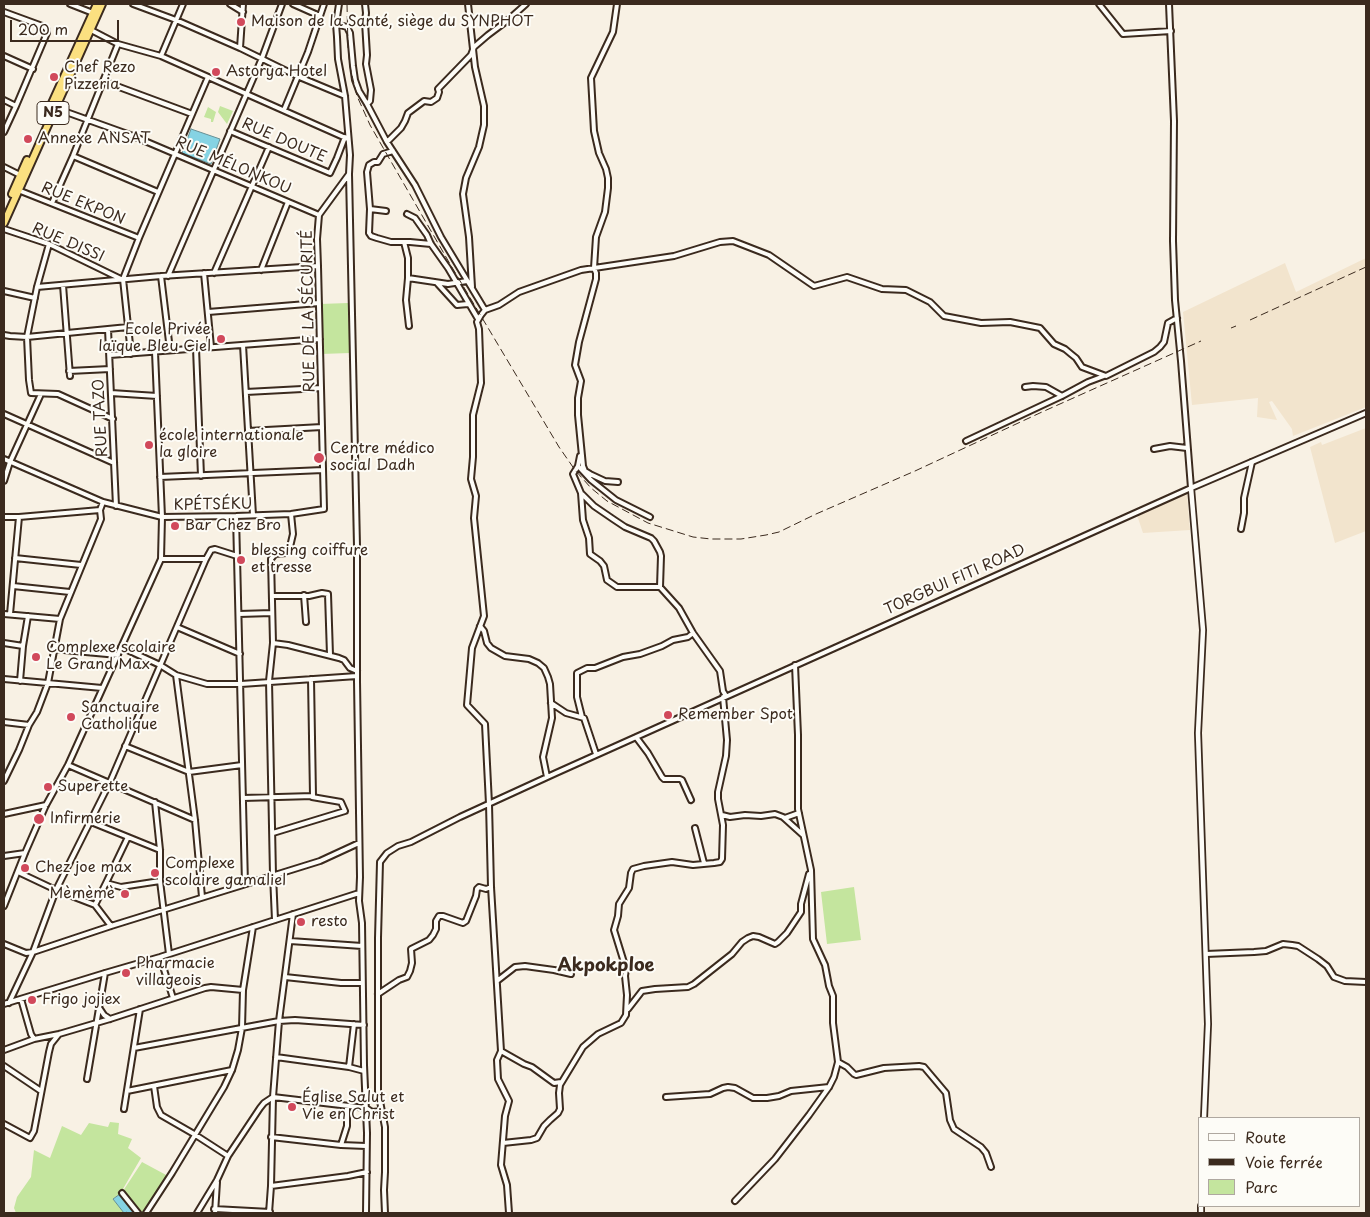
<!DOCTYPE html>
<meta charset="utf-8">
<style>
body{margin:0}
#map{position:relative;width:1370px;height:1217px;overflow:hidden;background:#f8f1e4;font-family:"Playpen Sans",sans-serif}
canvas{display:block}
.frame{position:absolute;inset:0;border:5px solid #3b2a1e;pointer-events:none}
.legend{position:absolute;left:1198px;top:1117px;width:162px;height:90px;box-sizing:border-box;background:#fdfcf7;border:1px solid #afa8a0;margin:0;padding:6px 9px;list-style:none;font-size:15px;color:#3b2a1e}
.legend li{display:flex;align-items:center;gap:10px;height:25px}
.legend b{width:25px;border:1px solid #afa8a0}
.scale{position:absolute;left:10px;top:20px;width:109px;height:22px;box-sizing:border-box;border:2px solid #3b2a1e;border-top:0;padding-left:6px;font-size:15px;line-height:18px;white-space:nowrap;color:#3b2a1e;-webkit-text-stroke:4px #fdfcf7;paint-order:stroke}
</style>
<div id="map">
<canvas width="1370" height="1217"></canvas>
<div class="frame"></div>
<ul class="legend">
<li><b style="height:6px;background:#fdfcf7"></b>Route</li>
<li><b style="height:6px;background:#3b2a1e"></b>Voie ferrée</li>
<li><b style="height:14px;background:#c4e59e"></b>Parc</li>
</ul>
<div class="scale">200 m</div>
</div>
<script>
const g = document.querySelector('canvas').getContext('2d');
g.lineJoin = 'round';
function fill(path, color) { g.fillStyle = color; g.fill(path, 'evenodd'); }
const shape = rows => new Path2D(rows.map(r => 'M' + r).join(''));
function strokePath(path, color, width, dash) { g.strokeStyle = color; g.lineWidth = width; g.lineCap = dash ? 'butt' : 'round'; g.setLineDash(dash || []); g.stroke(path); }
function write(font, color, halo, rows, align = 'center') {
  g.font = font + ' "Playpen Sans",sans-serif'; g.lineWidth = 4; g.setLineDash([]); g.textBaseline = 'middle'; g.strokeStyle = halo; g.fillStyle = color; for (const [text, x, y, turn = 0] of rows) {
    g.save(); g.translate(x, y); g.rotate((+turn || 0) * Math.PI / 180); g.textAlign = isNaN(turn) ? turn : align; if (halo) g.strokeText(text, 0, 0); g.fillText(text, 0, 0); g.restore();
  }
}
fill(shape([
 [1366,258,1366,407,1293,436,1292,429,1272,401,1269,402,1277,420,1257,417,1258,398,1192,405,1183,312,1285,263,1296,292],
 [1366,428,1366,531,1335,543,1310,447,1321,442,1322,445],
 [1187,493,1190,530,1143,533,1137,515]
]), '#f2e4cd');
fill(shape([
 [220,106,233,111,227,124,218,112],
 [208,107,216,112,213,122,211,122,211,119,204,117],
 [348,303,350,353,321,354,320,304],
 [854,887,861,940,827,944,821,892],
 [110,1122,119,1123,118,1134,132,1139,128,1148,141,1158,120,1194,113,1199,125,1213,127,1212,128,1213,16,1213,14,1208,17,1197,31,1177,34,1150,50,1158,62,1126,81,1135,89,1123,108,1127],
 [142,1162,168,1176,143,1213,140,1213,123,1191]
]), '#c4e59e');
const water = shape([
 [191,129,220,139,211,164,182,153,191,129],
 [120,1194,135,1213,128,1213,127,1212,124,1213,113,1199,120,1194]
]);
fill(water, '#85d3e3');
strokePath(water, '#678f94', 1);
strokePath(shape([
 [205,90,208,82],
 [178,152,199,103],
 [158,188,171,157],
 [127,274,176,158]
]), '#678f94', 1);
const minor = shape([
 [70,4,93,13],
 [133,4,176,20,240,48,297,76,345,96],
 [230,4,243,12],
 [293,4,320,16],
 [365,4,366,13,365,22,367,55,366,64,371,90,370,101,367,104],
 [468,4,475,67,484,106,484,125,479,147,466,178,463,194,469,237,472,287],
 [617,4,613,32,591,78,594,131,599,153,606,169,608,178,608,188,605,212,596,237,594,268,596,273,596,279,579,342,575,365,581,381,578,398,578,415,583,466,585,471,590,474,605,481,618,482],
 [1099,4,1123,34,1171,31],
 [4,12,45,27,47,30,47,33,16,106,4,132],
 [336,24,347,27,350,33,353,66,355,80,359,91,367,104,387,142,415,185,441,237,485,310],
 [91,30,118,44,161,56,348,139],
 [240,48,243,4],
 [4,56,33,69],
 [161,56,183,4],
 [103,81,192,114],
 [4,100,16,106],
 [55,108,133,136,319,215],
 [284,110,308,52,324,4],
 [230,131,330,173,337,158,345,137],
 [387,142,401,128,405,121,408,113,424,101,431,102,437,98,439,92,438,89,471,55,474,47,488,35,508,20,526,4],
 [393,151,383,154,378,162,374,162,369,165,367,172,370,209,369,233,371,236,377,238,391,242,410,242,431,244],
 [73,156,158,192],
 [4,167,20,175],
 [349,174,357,546,357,681,360,877,359,901,362,923,364,1065,367,1133,366,1213],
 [18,190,139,238],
 [52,203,73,156,118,44],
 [370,209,386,211],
 [407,214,415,218,427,235,431,244,448,268,478,319],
 [4,229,49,244,121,279],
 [404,242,408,258,408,278,406,300,409,326],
 [49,244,37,287,27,337,29,380,31,393,58,394,113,419],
 [261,270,288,202],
 [204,273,211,347],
 [214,273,269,147],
 [161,276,170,350],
 [168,276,262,58,282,4],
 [408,278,448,284,467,281],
 [437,283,457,305,468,304],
 [63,285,70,376],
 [37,287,161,276,318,266],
 [4,291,35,298],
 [208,312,319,303],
 [108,329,116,506],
 [4,335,10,336,27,337,128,327],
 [243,345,253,515],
 [196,348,201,476],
 [131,354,123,279,139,238,208,77],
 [110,355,320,339],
 [69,371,110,369],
 [1025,387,1033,386,1046,387,1062,396],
 [246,392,321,388],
 [111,393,157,396],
 [4,414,114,463],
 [248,431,322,427],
 [966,441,1062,396,1088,382,1104,376],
 [1154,449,1170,446,1187,448],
 [580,456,578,466,573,474,581,493,583,520,589,538,590,554,600,561,604,566,607,580,617,587,660,587,679,608,693,633,720,671,723,691,726,696],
 [4,459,103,502,162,517,236,516,291,514,324,509,318,266,317,239,319,215,349,174,350,155,345,96,338,59,337,37,336,24,339,4],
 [578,466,591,480,616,500,650,517],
 [160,477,323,470],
 [4,481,10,462,41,394],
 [582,494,594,506,613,519,625,527,651,538,654,541,660,552,661,556,660,587],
 [236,516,245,884],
 [4,517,19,517,100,510],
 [1241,529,1244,513,1244,498,1252,462],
 [15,558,81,565],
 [161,559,206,559],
 [13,586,70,592],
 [304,595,306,622],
 [272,596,309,596,322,593,328,594,330,655],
 [4,614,60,619],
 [10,614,19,517],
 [239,614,272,613],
 [480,626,484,631,487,643,491,648,505,656,529,659,538,663,544,668,548,677,550,684,552,718,543,757,547,777],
 [177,627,240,654],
 [4,643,23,646],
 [273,643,288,645,339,658,344,660,350,668,357,671],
 [121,647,160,665,176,675,207,684,241,684,357,676],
 [53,649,118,655],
 [176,675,195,820,202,897],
 [4,679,102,688],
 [20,681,23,646,28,616],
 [551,703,566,713,584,718,596,754],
 [582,717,577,697,577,673,587,668,595,668,623,657,640,654,662,646,673,640,688,637,693,633],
 [4,722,29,725],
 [636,737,648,753,662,777,664,779,680,779,682,780,691,800],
 [125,746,189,772,242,765],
 [68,765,195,820],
 [4,781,19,750,29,725,37,712,48,683,60,619,101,519,100,510,103,502],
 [243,798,313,796,311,679],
 [155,802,160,850,160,881,169,954],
 [4,814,46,805],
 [722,815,730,817,745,815,761,816,775,814,783,817,803,835],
 [785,818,799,813],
 [91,822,160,850],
 [695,828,704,863],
 [273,833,345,811,341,802,312,797],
 [4,856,25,853],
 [18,872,56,890,95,905,111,926],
 [106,883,121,887,160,881],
 [95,905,106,883,128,837],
 [4,906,25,853,46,805,68,765,161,559,162,517,155,352],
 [275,920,273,875,269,681,273,643,271,559,275,554,286,553,289,551,293,534,291,514],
 [290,941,362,946],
 [4,944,26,953,33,952,111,926,320,861,359,843],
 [1206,954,1254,952,1266,951,1283,944,1292,945,1298,946,1318,959,1327,966,1334,977,1345,981,1366,982],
 [160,957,173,998],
 [285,977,341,983,362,983],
 [497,981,515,967,525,966,554,970,571,974],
 [378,994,399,980,407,977,410,971,412,963,411,949,429,940,433,935,436,929,436,921,439,916,443,916,460,922,463,923,466,921,476,896,477,889,479,887,486,889,491,887],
 [21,999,31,1034,34,1039],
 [9,1003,33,952,56,890,110,782,206,559,211,550,215,549,237,556],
 [4,1004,105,973,160,957,359,893],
 [100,1009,104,1015,110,1019],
 [628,1009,642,991,655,989,688,987,694,984,732,954,742,942,748,938,753,936,759,937,775,944,778,942,787,933,801,912,801,904,809,874],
 [134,1048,279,1021,295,1020,364,1025],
 [4,1050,34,1039,59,1034,110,1019,205,988,211,987,243,990],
 [501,1051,524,1064,532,1067,554,1083,561,1082],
 [276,1057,349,1067,364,1071],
 [838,1062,847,1067,854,1074,856,1075,884,1068,919,1066,924,1067,946,1093,950,1120,954,1129,981,1147,986,1153,991,1167],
 [4,1066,41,1091],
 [349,1067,354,1024],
 [87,1079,105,973],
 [154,1086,157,1107,161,1115,194,1134,228,1156],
 [127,1091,232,1070],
 [666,1097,710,1094,723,1088,728,1087,735,1088,753,1098,767,1098,779,1096,791,1091,829,1087],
 [124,1109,140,1009],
 [4,1124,30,1138,34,1131,49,1052,51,1044,59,1034],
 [271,1137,341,1145,366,1146],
 [503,1143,531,1140,537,1138,544,1126,550,1120,558,1113,560,1109,559,1093,560,1085,583,1047,598,1034,621,1023,626,1015,627,995,625,976,626,969,614,930,618,916,619,904,629,888,631,873,633,869,644,866,672,862,693,865,714,863,720,862,722,859,723,825,718,799,718,792,726,756,727,740,723,697],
 [341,1145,347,1126,347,1106],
 [271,1186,348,1176,367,1172],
 [122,1193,138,1213],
 [735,1201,775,1159,809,1115,829,1087,834,1077,838,1062,833,1023,833,996,829,986,825,965,813,939,811,870,798,809,798,735,795,665],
 [214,1209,270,1212],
 [146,1213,172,1173,224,1087,232,1070,238,1050,242,1028,243,990,253,927],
 [197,1213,217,1180,228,1156,260,1108,264,1103,273,1097,366,1108,372,1112,382,1111],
 [215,1213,217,1182],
 [269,1213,271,1186,273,1097,279,1021,293,914],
 [385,1213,384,1190,385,1172,385,1127,378,1091,378,938,380,862,387,853,398,846,411,842,460,817,556,773,1191,488,1181,361,1175,300,1173,241,1174,121,1169,4],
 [509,1213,507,1185,501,1165,505,1116,509,1101,498,1079,497,1060,501,1051,491,887,489,804,485,724,467,705,472,648,484,616,474,518,476,496,471,479,473,457,473,415,481,383,479,329,477,322,481,315,485,310,499,305,519,292,581,270,674,256,720,242,733,241,769,255,814,286,847,277,882,289,906,290,930,302,944,316,981,323,1010,322,1040,328,1054,344,1065,349,1071,354,1076,358,1082,367,1106,376,1154,352,1160,347,1164,342,1168,323,1177,318]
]);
const tertiary = shape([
 [1204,1118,1208,1024,1198,733,1203,630,1191,488,1366,413],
 [1201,1213,1201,1206]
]);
const trunk = shape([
 [48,112,97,4],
 [12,194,27,160],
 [4,223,102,4]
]);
strokePath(minor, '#3b2a1e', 8);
strokePath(tertiary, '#3b2a1e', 8);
strokePath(trunk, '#3b2a1e', 10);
strokePath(minor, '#fdfcf7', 4);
strokePath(tertiary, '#fdfcf7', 4.5);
strokePath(trunk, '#fbe080', 6);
strokePath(shape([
 [347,4,348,47,350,67,357,96,370,125,450,264,559,447,575,470,591,488,607,501,648,523,693,537,711,539,741,539,766,535,779,532,816,514,915,471,1042,412,1201,341],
 [1250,320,1366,267],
 [1231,328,1236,326]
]), '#3b2a1e', 1, [8, 4]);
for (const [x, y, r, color] of [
 [241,22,5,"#d1495b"],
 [216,72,5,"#d1495b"],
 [54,77,5,"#d1495b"],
 [28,139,5,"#d1495b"],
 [221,339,5,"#d1495b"],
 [149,445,5,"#d1495b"],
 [319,458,6,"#d1495b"],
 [175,526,5,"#d1495b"],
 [241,560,5,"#d1495b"],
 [36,657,5,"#d1495b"],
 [668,715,5,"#d1495b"],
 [71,717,5,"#d1495b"],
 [48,787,5,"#d1495b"],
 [39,819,6,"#d1495b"],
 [25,868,5,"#d1495b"],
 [155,873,5,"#d1495b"],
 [125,894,5,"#d1495b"],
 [301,922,5,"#d1495b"],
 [126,973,5,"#d1495b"],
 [32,1000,5,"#d1495b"],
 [292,1107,5,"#d1495b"]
]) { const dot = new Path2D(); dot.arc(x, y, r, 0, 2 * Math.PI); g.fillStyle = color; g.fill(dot); strokePath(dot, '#fdfcf7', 2); }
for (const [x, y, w] of [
 [53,113,32]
]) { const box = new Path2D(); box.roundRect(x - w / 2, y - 11.5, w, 23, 4); g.fillStyle = '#fdfcf7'; g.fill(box); strokePath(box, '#3b2a1e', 1); }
write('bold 14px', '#3b2a1e', null, [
 ["N5",53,113]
]);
write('15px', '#3b2a1e', '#fdfcf7', [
 ["Maison de la Santé, siège du SYNPHOT",251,22],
 ["Chef Rezo",64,68],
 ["Pizzeria",64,85],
 ["Astorya Hotel",226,72],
 ["Annexe ANSAT",38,139],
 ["Ecole Privée",211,330,"right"],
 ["laïque Bleu Ciel",211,347,"right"],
 ["école internationale",159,436],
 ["la gloire",159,453],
 ["Centre médico",330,449],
 ["social Dadh",330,466],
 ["Bar Chez Bro",185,526],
 ["blessing coiffure",251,551],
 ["et tresse",251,568],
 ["Complexe scolaire",46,648],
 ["Le Grand Max",46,665],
 ["Sanctuaire",81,708],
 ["Catholique",81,725],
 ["Remember Spot",678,715],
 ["Superette",58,787],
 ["Infirmerie",50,819],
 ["Complexe",165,864],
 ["scolaire gamaliel",165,881],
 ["Chez joe max",35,868],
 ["Mèmèmè",115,894,"right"],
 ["resto",311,922],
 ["Pharmacie",136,964],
 ["villageois",136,981],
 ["Frigo jojiex",42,1000],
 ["Église Salut et",302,1098],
 ["Vie en Christ",302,1115]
], 'left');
write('15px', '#3b2a1e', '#fdfcf7', [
 ["RUE DOUTE",284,141,23],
 ["RUE MÉLONKOU",233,166,23],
 ["RUE EKPON",83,204,22],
 ["RUE DISSI",68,243,23],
 ["RUE DE LA SÉCURITÉ",309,311,-91],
 ["RUE TAZO",101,418,-93],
 ["KPÉTSÉKU",213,505,-1],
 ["TORGBUI FITI ROAD",955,580,-24]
]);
write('bold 18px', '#3b2a1e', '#fdfcf7', [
 ["Akpokploe",606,966]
]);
</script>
